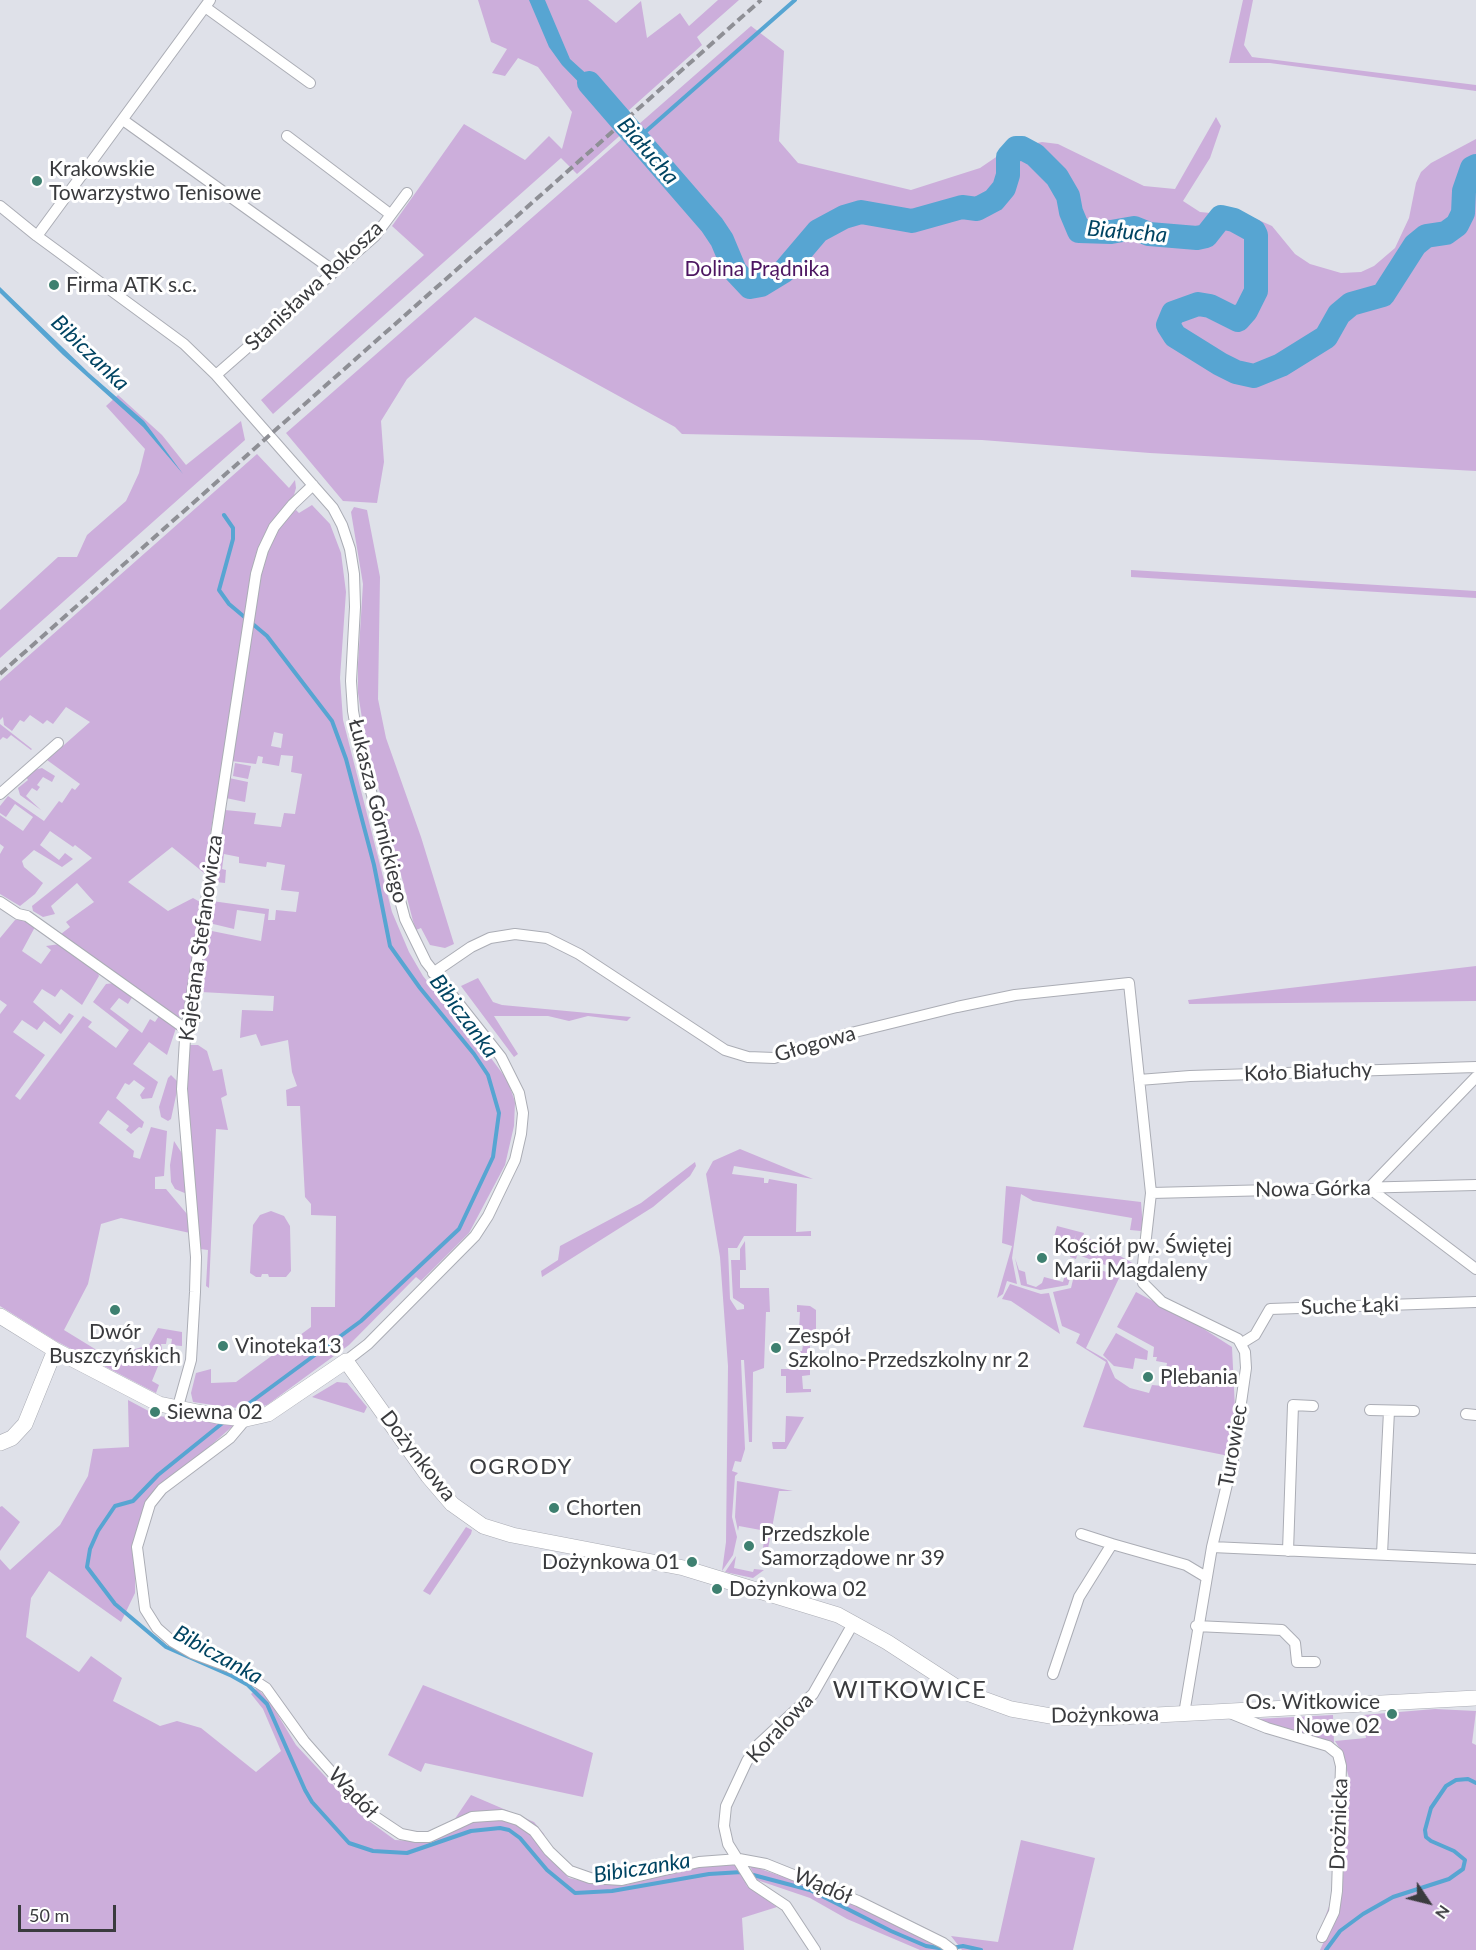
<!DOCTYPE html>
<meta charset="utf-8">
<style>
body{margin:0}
#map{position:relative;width:1476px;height:1950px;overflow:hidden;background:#dfe1e9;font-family:Lato,sans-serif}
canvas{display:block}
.north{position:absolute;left:1398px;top:1872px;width:60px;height:60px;-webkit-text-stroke:4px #fff;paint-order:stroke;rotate:125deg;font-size:16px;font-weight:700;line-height:24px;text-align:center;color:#3a3b3e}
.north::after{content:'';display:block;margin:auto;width:21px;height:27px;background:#3a3b3e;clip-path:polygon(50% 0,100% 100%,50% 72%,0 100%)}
.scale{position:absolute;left:18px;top:1905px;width:98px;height:27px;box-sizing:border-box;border:3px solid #3a3b3e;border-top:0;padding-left:8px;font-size:18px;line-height:21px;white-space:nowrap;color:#3a3b3e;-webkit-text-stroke:4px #fff;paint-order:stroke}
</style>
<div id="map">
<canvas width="1476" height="1950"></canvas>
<div class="north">N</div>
<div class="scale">50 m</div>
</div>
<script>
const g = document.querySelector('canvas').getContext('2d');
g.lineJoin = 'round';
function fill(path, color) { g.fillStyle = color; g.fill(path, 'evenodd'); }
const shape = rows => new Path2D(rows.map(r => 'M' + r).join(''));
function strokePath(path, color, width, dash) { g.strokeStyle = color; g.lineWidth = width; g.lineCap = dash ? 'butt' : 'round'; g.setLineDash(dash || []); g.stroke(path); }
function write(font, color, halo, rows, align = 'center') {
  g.font = font + ' Lato,sans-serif'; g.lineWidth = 6; g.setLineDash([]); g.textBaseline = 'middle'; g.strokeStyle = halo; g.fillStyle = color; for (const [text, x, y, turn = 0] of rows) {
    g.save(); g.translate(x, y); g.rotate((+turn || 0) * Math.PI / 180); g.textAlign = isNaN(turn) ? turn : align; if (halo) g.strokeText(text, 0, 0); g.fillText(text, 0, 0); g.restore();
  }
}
fill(shape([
 [478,0,588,0,616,23,641,1,647,38,680,13,689,26,718,0,739,0,697,37,702,45,628,111,635,122,577,174,561,158,273,414,261,400,424,255,392,226,464,124,525,160,549,136,562,149,572,112,538,67,518,58,505,76,492,73,507,49,491,42],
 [1243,0,1253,0,1244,45,1252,57,1476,85,1476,91,1270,63,1229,63],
 [751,26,784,51,779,141,798,163,911,190,980,168,1008,149,1042,142,1058,144,1144,186,1175,189,1216,117,1221,126,1210,158,1183,201,1200,212,1252,217,1272,226,1295,254,1310,264,1341,273,1361,272,1374,266,1395,248,1409,218,1416,183,1421,172,1431,163,1476,139,1476,471,1150,453,982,440,682,434,675,427,475,317,407,379,381,421,384,462,377,503,343,501,286,433],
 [118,395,162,435,186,465,241,421,245,440,0,658,0,610,58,557,77,557,87,535,126,501,139,473,145,449,106,406],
 [257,454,289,488,295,480,296,488,294,495,262,540,256,555,204,873,172,847,128,882,168,911,193,898,200,902,184,1015,175,1018,61,934,70,927,66,922,94,902,77,883,51,906,55,914,43,917,33,911,32,906,92,858,75,845,73,847,50,831,40,845,59,860,65,853,73,859,62,867,34,850,22,861,24,867,43,883,35,894,20,906,0,894,0,854,4,847,0,844,0,815,23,831,33,817,15,804,6,817,0,813,0,806,8,796,44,821,59,801,62,803,72,788,75,790,80,784,47,760,90,722,66,707,53,724,47,720,43,724,30,715,24,722,20,720,12,731,4,725,3,717,0,720,0,681],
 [312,505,330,524,341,553,346,592,340,678,343,720,392,912,409,952,423,976,453,1014,456,1011,508,1081,515,1102,514,1126,505,1165,469,1233,421,1281,416,1277,349,1345,267,1405,252,1409,226,1407,193,1402,191,1393,196,1373,211,1369,211,1383,236,1382,311,1327,311,1307,335,1307,336,1216,311,1215,311,1204,305,1197,300,1106,287,1106,286,1090,297,1086,292,1072,288,1040,261,1046,256,1034,240,1038,242,1010,273,1011,274,996,201,992,195,1032,191,1028,207,930,261,941,265,914,237,910,234,929,209,923,212,901,269,909,268,920,275,920,276,910,296,912,299,892,281,890,285,865,267,862,266,867,239,863,239,857,224,854,222,869,226,870,225,883,216,882,213,888,225,810,256,813,254,824,281,827,284,813,295,814,302,774,291,772,293,756,281,755,279,766,262,763,263,757,258,756,256,764,231,761,259,574,271,539,287,517,296,510,299,513],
 [274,732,283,734,281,748,271,746],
 [354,507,367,510,380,577,378,699,386,738,421,837,454,944,445,948,430,945,421,928,416,930,413,921,364,731,358,693,358,664,363,584,351,512],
 [1131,570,1476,591,1476,598,1131,577],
 [0,724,32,749,31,750,11,735,7,739,3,737,0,740],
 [235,763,251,766,248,779,233,776],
 [42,768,55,776,52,782,43,777,37,785,40,787,37,791,32,788,26,796,41,810,20,795,18,788,28,780,26,777,34,770],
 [229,778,248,782,245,802,226,798],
 [25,919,35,927,22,951,41,964,51,950,46,946,60,944,97,971,99,976,82,1005,61,989,55,997,42,989,33,1002,60,1025,69,1013,74,1016,61,1034,44,1021,37,1030,22,1020,13,1032,45,1055,15,1096,20,1100,83,1016,92,1022,88,1027,116,1048,129,1030,93,1002,106,984,114,983,133,996,128,1004,119,998,110,1009,142,1033,154,1012,150,1019,155,1022,159,1016,176,1028,167,1055,149,1042,133,1064,158,1082,152,1098,142,1099,140,1095,145,1088,134,1080,129,1085,125,1083,116,1098,144,1122,142,1128,139,1127,131,1134,126,1130,129,1126,108,1110,99,1123,134,1151,133,1157,140,1159,151,1127,167,1131,164,1176,155,1177,155,1189,166,1189,187,1214,190,1233,121,1218,101,1224,88,1284,64,1330,108,1357,149,1345,158,1328,182,1332,182,1346,171,1345,172,1339,167,1338,166,1344,161,1344,163,1354,152,1381,159,1385,156,1393,56,1341,0,1306,0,1014,7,1005,0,1000,0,938,15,920],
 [1476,966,1476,1001,1189,1004,1188,1000],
 [478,978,493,1002,502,1005,631,1017,627,1021,588,1016,569,1021,548,1016,494,1016,518,1054,514,1057,461,986],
 [190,1045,198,1045,207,1051,213,1071,222,1069,227,1095,221,1098,228,1130,216,1129,209,1288,206,1286,208,1250,200,1249,186,1093],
 [171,1075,177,1081,177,1091,171,1119,168,1121,161,1117,159,1107,168,1078],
 [174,1141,183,1155,187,1194,175,1189,171,1182,170,1165],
 [740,1149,813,1179,734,1166,732,1174,764,1178,764,1183,768,1183,769,1179,797,1184,796,1232,811,1231,811,1236,744,1236,737,1248,728,1248,730,1299,737,1310,744,1309,744,1305,733,1298,731,1260,740,1260,740,1249,745,1241,746,1270,740,1270,740,1288,769,1288,770,1312,766,1312,764,1368,753,1372,752,1442,749,1442,744,1360,741,1360,745,1449,741,1462,735,1461,732,1471,738,1473,735,1476,732,1517,737,1537,733,1555,722,1571,726,1542,728,1366,720,1257,706,1174,713,1161],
 [695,1162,696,1166,690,1176,653,1207,542,1277,541,1271,558,1260,560,1246,641,1203],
 [1006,1186,1141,1202,1143,1228,1141,1231,1130,1230,1132,1218,1033,1201,1021,1194,1012,1258,1017,1284,1007,1281,1003,1294,997,1298,1012,1246,1002,1243],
 [271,1211,284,1216,290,1226,291,1271,286,1277,269,1277,268,1274,262,1274,261,1277,256,1277,250,1273,253,1225,260,1215],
 [1057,1226,1084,1233,1076,1259,1070,1257,1076,1234,1073,1243,1054,1237],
 [1087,1237,1134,1264,1133,1267,1126,1265,1123,1270,1127,1273,1081,1256],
 [1015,1258,1019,1270,1025,1272,1027,1284,1036,1287,1042,1283,1044,1277,1063,1282,1069,1260,1075,1262,1068,1285,1040,1290,1021,1285],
 [1077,1263,1120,1276,1086,1348,1107,1360,1115,1378,1130,1388,1149,1393,1152,1385,1163,1386,1167,1363,1156,1361,1157,1357,1153,1357,1154,1347,1117,1327,1136,1292,1196,1324,1232,1347,1235,1409,1229,1456,1083,1427,1106,1362,1076,1343,1080,1334,1062,1326,1053,1292,1071,1288],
 [1010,1284,1041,1294,1049,1293,1060,1334,1011,1301,1002,1299],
 [797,1305,810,1306,816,1310,816,1336,803,1337,803,1331,799,1330,800,1312,797,1312],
 [1116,1333,1148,1351,1147,1360,1135,1358,1133,1369,1114,1366,1103,1355],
 [803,1345,810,1345,810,1375,802,1376,803,1389,811,1389,811,1392,786,1393,786,1376,781,1376,781,1369,798,1369,799,1351,802,1351],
 [337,1382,347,1383,353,1390,367,1407,364,1413,312,1397],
 [128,1400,158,1416,235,1424,147,1502,136,1536,135,1593,121,1622,49,1571,31,1598,26,1637,79,1672,91,1656,122,1678,113,1701,160,1726,177,1721,201,1728,256,1772,281,1751,263,1709,251,1694,257,1688,270,1702,296,1745,362,1816,395,1840,430,1842,452,1823,471,1795,534,1822,544,1834,552,1861,569,1878,601,1885,625,1885,699,1867,736,1864,747,1886,777,1907,742,1918,744,1950,0,1950,0,1559,10,1570,60,1525,88,1476,93,1449,129,1447],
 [786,1416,804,1417,786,1449,773,1449,772,1442,785,1442],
 [737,1481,793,1491,779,1491,767,1554,762,1553,766,1531,739,1526,738,1531,735,1517],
 [2,1506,20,1522,0,1551,0,1507],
 [466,1527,472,1530,471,1534,430,1595,423,1591],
 [736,1556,734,1568,753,1572,754,1569,764,1570,753,1578,725,1572],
 [423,1685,593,1753,583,1797,425,1763,421,1772,388,1755],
 [1435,1709,1476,1711,1472,1743,1476,1745,1476,1950,1320,1950,1325,1939,1318,1937,1333,1895,1342,1894,1349,1778,1342,1752,1335,1741,1366,1738,1363,1715],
 [1333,1715,1334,1744,1256,1719],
 [1021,1840,1095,1858,1073,1950,962,1950,951,1936,998,1942],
 [749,1865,824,1891,939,1944,945,1950,920,1950,847,1919,810,1898,757,1880]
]), '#ccaedb');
fill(shape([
 [529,0,545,0,570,59,591,78,612,104,604,114,597,101,562,65,549,47],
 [0,287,89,373,144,421,183,474,143,427,63,355,0,293]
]), '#57a5d2');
strokePath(shape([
 [636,140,795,0],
 [224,515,233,528,233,539,219,590,229,604,267,636,332,721,346,759,374,865,390,946,420,988,474,1054,488,1075,499,1113,493,1157,459,1229,361,1321,236,1413],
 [225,1421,158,1475,133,1501,115,1506,98,1531,90,1549,87,1567,115,1604,166,1647,232,1676,248,1685,267,1704,305,1790,312,1802,349,1843,373,1851,407,1853,471,1831,500,1828,509,1830,520,1838,547,1870,575,1893,612,1891,709,1874,742,1872,810,1890,891,1931,926,1946,945,1949],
 [952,1948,963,1946,981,1950],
 [1326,1950,1340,1931,1363,1914,1393,1897,1449,1879,1463,1869,1465,1860,1454,1851,1431,1841,1426,1837,1425,1830,1431,1808,1446,1786,1456,1780,1468,1779,1476,1783]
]), '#57a5d2', 4);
strokePath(shape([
 [589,83,712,225,722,240,735,271,750,287,761,285,784,271,818,231,844,217,861,212,912,221,962,207,977,209,994,200,1004,188,1008,175,1008,157,1016,148,1022,148,1035,155,1057,177,1068,196,1071,212,1079,231,1111,232,1134,228,1149,234,1197,238,1206,236,1221,217,1234,220,1254,231,1256,235,1256,291,1246,311,1238,320,1210,306,1198,304,1173,313,1168,325,1175,336,1220,364,1236,372,1254,376,1281,365,1326,337,1339,314,1351,304,1383,295,1415,245,1426,236,1446,233,1457,225,1463,213,1464,191,1472,168,1476,166]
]), '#57a5d2', 24);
const street = shape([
 [205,7,310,83],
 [123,120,334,271],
 [287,136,390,214],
 [0,206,37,236,184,344,216,375,333,508,342,525,350,549,354,574,355,607,351,681,353,711,360,750,405,919,426,962,501,1057,519,1093,523,1113,521,1134,515,1160,488,1216,475,1236,368,1344,346,1361],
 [37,236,210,0],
 [216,375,375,236,407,193],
 [0,794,58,743],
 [0,902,18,914,27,916,187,1030],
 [433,973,471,947,490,938,515,934,547,938,579,954,725,1050,748,1057,774,1058,851,1033,957,1007,1015,995,1129,983,1151,1193,1142,1273,1143,1283,1162,1302,1238,1339,1245,1352,1246,1368,1233,1459,1212,1547,1184,1714],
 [1476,1077,1369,1188,1476,1269],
 [1139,1080,1190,1076,1476,1067],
 [1151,1193,1476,1185],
 [1242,1343,1255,1335,1270,1309,1476,1302],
 [177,1410,191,1360,195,1292,196,1257,182,1089,185,1039,256,574,263,550,274,527,293,504,313,485],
 [1370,1410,1414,1411],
 [1466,1414,1476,1415],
 [246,1419,230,1438,162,1489,150,1504,137,1547,145,1609,157,1628,173,1642,192,1653,238,1670,266,1688,304,1741,365,1810,401,1834,416,1837,429,1837,472,1817,502,1815,518,1820,534,1831,549,1851,570,1871,590,1878,622,1880,699,1862,739,1859,766,1864,858,1901,943,1943,952,1950],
 [1081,1534,1112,1544],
 [1212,1547,1476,1559],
 [1288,1551,1293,1405,1313,1406],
 [1382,1554,1389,1411],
 [1196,1626,1282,1630,1295,1643,1297,1662,1315,1662],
 [1053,1674,1079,1597,1112,1544,1186,1565,1206,1577],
 [1230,1713,1267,1728,1328,1746,1338,1754,1341,1766,1337,1891,1334,1912,1322,1937],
 [815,1950,786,1906,753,1884,728,1844,724,1826,726,1806,747,1761,759,1744,813,1694,854,1622]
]);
const secondary = shape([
 [0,1316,55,1350,159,1404,217,1416,246,1419,268,1414,346,1361,428,1476,452,1504,483,1526,512,1535,684,1568,838,1615,887,1642,964,1692,1011,1709,1062,1718,1100,1718,1476,1698],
 [0,1443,12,1438,25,1424,55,1350]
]);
strokePath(street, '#abadb5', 12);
strokePath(secondary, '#abadb5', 16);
strokePath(street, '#fff', 10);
strokePath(secondary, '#fff', 15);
strokePath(shape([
 [0,674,761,0]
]), '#8e8f95', 4, [9, 4.5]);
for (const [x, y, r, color] of [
 [37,181,6,"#3e8070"],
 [54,285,6,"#3e8070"],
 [1042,1258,6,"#3e8070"],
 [115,1310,6,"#3e8070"],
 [223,1346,6,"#3e8070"],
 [776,1348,6,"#3e8070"],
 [1148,1377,6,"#3e8070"],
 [155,1412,6,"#3e8070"],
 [554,1508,6,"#3e8070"],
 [749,1546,6,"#3e8070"],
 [692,1562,6,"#3e8070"],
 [717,1589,6,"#3e8070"],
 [1392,1714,6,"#3e8070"]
]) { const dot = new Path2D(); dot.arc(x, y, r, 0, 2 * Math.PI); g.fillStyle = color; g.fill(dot); strokePath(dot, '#fff', 2); }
write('21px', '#3a3b3e', '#fff', [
 ["Krakowskie",49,169],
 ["Towarzystwo Tenisowe",49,193],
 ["Firma ATK s.c.",66,285],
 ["Kościół pw. Świętej",1054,1246],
 ["Marii Magdaleny",1054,1270],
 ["Dwór",115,1332,"center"],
 ["Buszczyńskich",115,1356,"center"],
 ["Zespół",788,1336],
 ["Szkolno-Przedszkolny nr 2",788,1360],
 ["Vinoteka13",235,1346],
 ["Plebania",1160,1377],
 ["Siewna 02",167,1412],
 ["Chorten",566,1508],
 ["Przedszkole",761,1534],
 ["Samorządowe nr 39",761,1558],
 ["Dożynkowa 01",680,1562,"right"],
 ["Dożynkowa 02",729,1589],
 ["Os. Witkowice",1380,1702,"right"],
 ["Nowe 02",1380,1726,"right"]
], 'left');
write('21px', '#4c1561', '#fff', [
 ["Dolina Prądnika",757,269]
]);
write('21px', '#3a3b3e', '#fff', [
 ["Stanisława Rokosza",314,286,-43],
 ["Łukasza Górnickiego",378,811,76],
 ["Kajetana Stefanowicza",201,938,-82],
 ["Głogowa",815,1044,-16],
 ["Koło Białuchy",1308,1072,-2],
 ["Nowa Górka",1313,1189,-1],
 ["Suche Łąki",1350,1306,-2],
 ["Turowiec",1233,1446,-80],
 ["Dożynkowa",418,1456,52],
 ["Dożynkowa",1105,1715,-1],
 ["Koralowa",780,1728,-47],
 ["Wądół",353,1793,46],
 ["Drożnicka",1339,1824,-88],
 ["Wądół",823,1886,23]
]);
write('italic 22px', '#004462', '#fff', [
 ["Białucha",648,151,49],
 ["Białucha",1127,232,5],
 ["Bibiczanka",90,353,44],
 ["Bibiczanka",464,1016,53],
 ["Bibiczanka",218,1655,29],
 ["Bibiczanka",642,1868,-9]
]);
g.letterSpacing = '1.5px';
write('22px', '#3a3b3e', '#fff', [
 ["OGRODY",521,1467]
]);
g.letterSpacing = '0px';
g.letterSpacing = '1.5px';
write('24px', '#3a3b3e', '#fff', [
 ["WITKOWICE",910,1690]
]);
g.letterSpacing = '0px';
</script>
